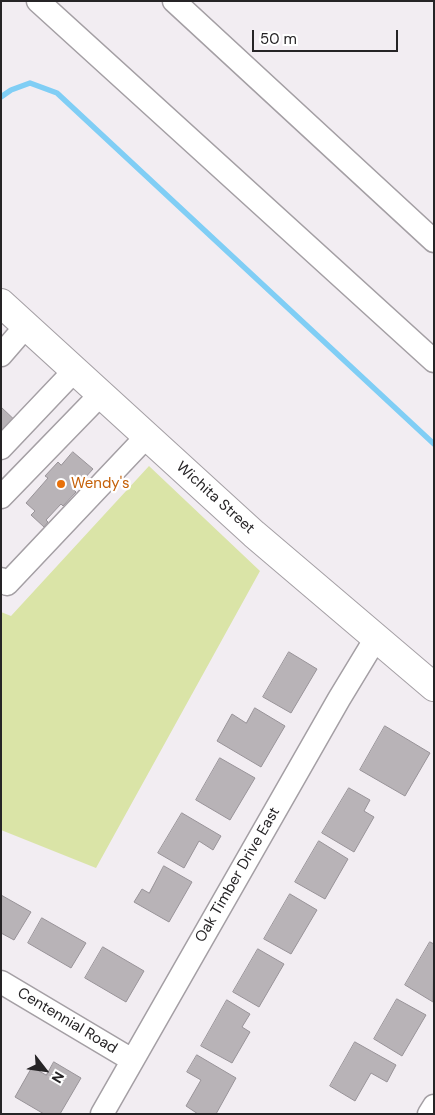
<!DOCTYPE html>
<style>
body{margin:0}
#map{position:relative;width:435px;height:1115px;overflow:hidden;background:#f2edf2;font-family:"DM Sans",sans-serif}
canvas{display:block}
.frame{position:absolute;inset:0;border:2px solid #262426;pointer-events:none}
.north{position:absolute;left:20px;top:1045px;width:50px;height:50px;-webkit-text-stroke:4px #fff;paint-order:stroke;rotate:120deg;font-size:14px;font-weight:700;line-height:20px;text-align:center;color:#262426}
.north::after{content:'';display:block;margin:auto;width:18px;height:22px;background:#262426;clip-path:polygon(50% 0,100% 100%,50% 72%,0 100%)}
.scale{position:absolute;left:252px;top:30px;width:146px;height:22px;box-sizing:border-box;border:2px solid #262426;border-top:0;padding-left:6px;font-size:15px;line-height:18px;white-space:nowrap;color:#262426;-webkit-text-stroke:4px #fff;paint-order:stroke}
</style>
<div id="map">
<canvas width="435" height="1115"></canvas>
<div class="frame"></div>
<div class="north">N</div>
<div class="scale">50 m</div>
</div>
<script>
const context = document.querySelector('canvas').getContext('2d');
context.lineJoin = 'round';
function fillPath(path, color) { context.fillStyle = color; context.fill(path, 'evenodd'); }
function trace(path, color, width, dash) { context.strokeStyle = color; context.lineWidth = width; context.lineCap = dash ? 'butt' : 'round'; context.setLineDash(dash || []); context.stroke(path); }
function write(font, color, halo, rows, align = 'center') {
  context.font = font + ' "DM Sans",sans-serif'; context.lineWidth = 4.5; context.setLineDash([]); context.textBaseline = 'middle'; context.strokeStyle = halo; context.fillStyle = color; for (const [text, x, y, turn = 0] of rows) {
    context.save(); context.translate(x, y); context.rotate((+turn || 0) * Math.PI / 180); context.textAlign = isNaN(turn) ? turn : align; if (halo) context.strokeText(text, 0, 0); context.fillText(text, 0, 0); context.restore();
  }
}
fillPath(new Path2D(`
 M149 466 260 571 96 868 1 830V612L11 616Z`), '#dae4a7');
trace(new Path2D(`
 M1 97 11 90 30 83 57 93 434 444`), '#80cef5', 5.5);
const building = new Path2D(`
 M1 407 21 426 1 447Z
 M73 452 93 469 74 490 76 492 63 506 61 504 46 520 48 522 44 527 31 515 35 511 26 503 48 478 45 476 58 462 61 465Z
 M289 652 317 669 291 713 263 697Z
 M255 708 285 726 261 767 217 741 232 714 246 723Z
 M385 726 430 753 405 796 360 770Z
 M220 758 255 778 230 820 196 800Z
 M349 788 370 800 364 811 374 817 354 852 322 833Z
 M182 813 221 836 213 850 199 841 184 868 158 853Z
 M319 841 348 859 325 899 295 882Z
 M164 866 192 882 169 922 134 902 142 889 149 893Z
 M290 894 317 910 291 954 264 939Z
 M1 895 31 912 14 940 1 933Z
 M42 918 86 943 71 968 28 943Z
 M430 942 434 944 433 1002 405 985Z
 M103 947 144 971 126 1002 85 978Z
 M258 949 284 964 259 1007 233 992Z
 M397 999 426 1015 402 1056 374 1039Z
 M227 1000 250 1014 242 1027 250 1032 232 1063 201 1046Z
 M355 1042 396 1065 387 1082 371 1073 355 1101 330 1086Z
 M197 1055 236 1078 216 1114H198L186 1106 201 1080 187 1072Z
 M54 1062 81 1078 60 1114H44L15 1097 32 1067 46 1075Z`);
fillPath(building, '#b8b3b7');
trace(building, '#989398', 1);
const minor = new Path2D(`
 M38 1 434 361
 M174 1 434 241
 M1 355 26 326
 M1 448 75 370
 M1 497 101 394
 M1 579 7 584 147 436
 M1 982 132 1060
 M102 1114 339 699 376 638
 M429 1114 434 1106`);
const major = new Path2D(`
 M1 303 254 534 434 687`);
trace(minor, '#a49fa4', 25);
trace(major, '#a49fa4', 30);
trace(minor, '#fff', 22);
trace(major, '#fff', 28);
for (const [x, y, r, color] of [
 [61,484,5,"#e8710a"]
]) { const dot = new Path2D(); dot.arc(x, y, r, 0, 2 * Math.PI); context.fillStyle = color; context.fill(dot); trace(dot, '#fff', 2); }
write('15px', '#c56008', '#fff', [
 ["Wendy's",71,484]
], 'left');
write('15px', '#262426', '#fff', [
 ["Wichita Street",215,498,42],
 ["Oak Timber Drive East",238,875,-60],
 ["Centennial Road",67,1021,31]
]);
</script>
